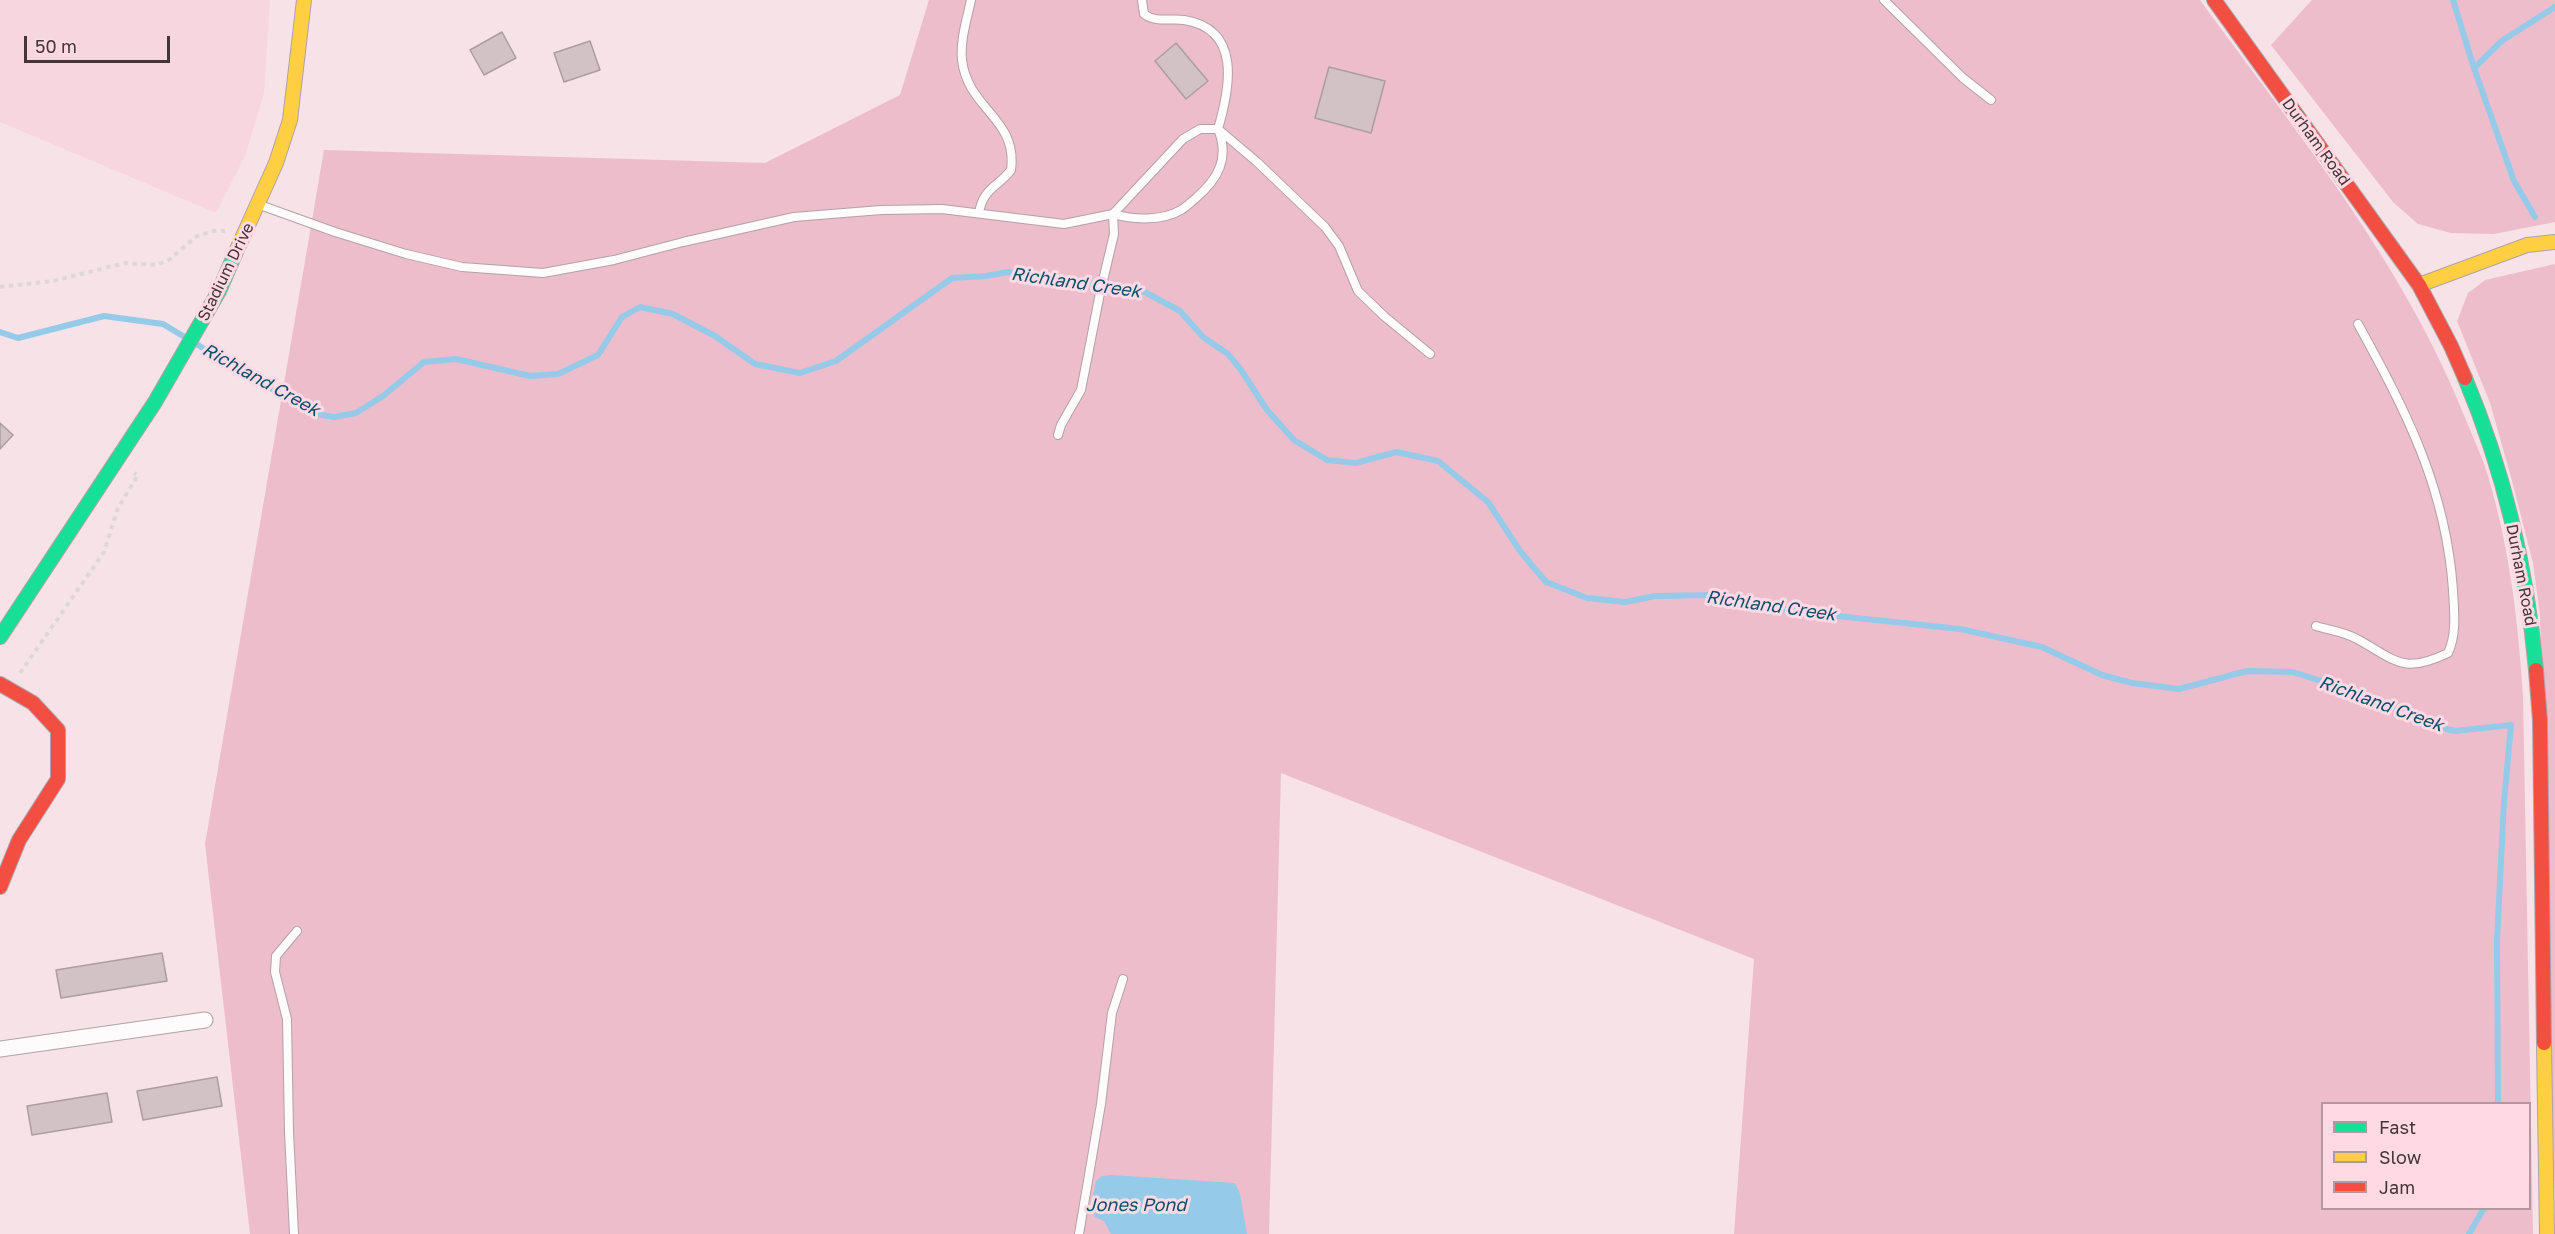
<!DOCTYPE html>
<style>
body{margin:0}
#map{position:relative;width:2555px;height:1234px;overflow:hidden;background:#f7e2e8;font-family:"Golos Text",sans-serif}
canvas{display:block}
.legend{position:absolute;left:2321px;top:1102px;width:210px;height:108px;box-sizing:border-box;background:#ffdae5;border:2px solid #b498a0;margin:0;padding:8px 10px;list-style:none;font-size:18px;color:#433539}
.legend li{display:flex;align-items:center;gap:12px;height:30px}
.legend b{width:30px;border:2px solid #b498a0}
.scale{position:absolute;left:24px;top:36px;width:146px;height:27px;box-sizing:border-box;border:3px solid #433539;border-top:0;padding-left:8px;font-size:18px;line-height:21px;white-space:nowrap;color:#433539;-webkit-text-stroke:4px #ffdae5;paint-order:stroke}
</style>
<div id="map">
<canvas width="2555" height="1234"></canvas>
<ul class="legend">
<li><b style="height:8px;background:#16e098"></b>Fast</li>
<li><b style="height:8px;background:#ffcf43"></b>Slow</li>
<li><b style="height:8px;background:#f24e42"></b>Jam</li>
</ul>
<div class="scale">50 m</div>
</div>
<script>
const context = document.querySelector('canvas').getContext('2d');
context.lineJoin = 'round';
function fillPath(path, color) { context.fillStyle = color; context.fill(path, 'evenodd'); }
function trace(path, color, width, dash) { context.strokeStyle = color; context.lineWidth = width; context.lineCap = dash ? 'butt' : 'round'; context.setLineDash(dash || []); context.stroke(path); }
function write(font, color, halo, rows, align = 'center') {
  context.font = font + ' "Golos Text",sans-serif'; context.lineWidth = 6; context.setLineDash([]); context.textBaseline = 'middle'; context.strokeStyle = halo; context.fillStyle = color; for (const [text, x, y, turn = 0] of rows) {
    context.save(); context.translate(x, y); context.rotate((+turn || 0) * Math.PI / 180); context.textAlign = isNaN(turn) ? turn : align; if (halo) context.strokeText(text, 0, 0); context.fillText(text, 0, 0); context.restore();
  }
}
fillPath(new Path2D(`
 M0 0H270L264 93 245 156 216 213 0 122Z`), '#f8d6e0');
fillPath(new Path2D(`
 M929 0H2200C2299 136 2407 267 2468 425 2475 442 2483 459 2488 476 2510 550 2518 620 2523 696L2533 1234H1734L1754 959 1281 773 1269 1234H250L205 844 324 150 765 163 900 95ZM2322 1104H2530V1208H2322Z
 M2312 0H2555V222L2494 234 2451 233 2418 224 2393 202 2271 45Z
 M2555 264V1213L2540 615 2533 563 2511 477 2490 403 2457 321 2468 293 2485 280Z`), '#edbdcc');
fillPath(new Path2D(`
 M1111 1175 1235 1183 1240 1194 1247 1234H1111L1104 1221 1095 1217 1092 1202 1096 1181 1102 1176Z`), '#95cae9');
trace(new Path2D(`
 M2453 0 2474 68 2514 181 2535 217
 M2474 68 2503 40 2555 7
 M0 332 18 338 104 316 163 324 261 383 317 414 334 417 356 413 383 396 424 362 456 359 530 376 558 374 598 355 622 317 640 307 673 314 715 336 755 364 800 373 836 361 952 278 986 276 1008 272 1056 277 1143 291 1180 311 1203 337 1228 354 1241 370 1267 410 1294 440 1327 460 1356 463 1396 452 1438 461 1488 502 1520 551 1546 582 1587 598 1625 602 1655 596 1712 595 1800 612 1960 629 2042 647 2102 675 2132 683 2179 689 2247 671 2293 672 2378 699 2416 721 2455 731 2511 725 2504 802 2497 940 2498 1104
 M2469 1234 2484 1208`), '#95cae9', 6);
const building = new Path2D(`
 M502 32 516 58 484 75 470 50Z
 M590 41 600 70 564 82 554 53Z
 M1176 43 1208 81 1186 99 1155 61Z
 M1329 67 1385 81 1371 133 1315 118Z
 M0 423 13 435 0 449Z
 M162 953 167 981 61 998 56 970Z
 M217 1077 222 1106 143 1120 137 1091Z
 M107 1093 112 1122 32 1135 27 1106Z`);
fillPath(building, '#d2c2c6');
trace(building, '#ac9da2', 1.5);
const lane = new Path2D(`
 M971 0C967 19 960 40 962 60 968 110 1018 118 1011 170 998 187 983 188 979 213
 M1142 0 1144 14C1155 23 1171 18 1184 20 1242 29 1230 88 1218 129L1257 162 1325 227 1339 246 1358 291 1384 316 1430 354
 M1884 0 1963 78 1991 100
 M260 205 335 232 406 254 462 267 543 273 614 260 683 242 794 217 881 210 942 209 1064 224 1113 214 1183 139 1200 129H1218C1230 158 1218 179 1196 198 1191 202 1186 207 1181 210 1162 221 1134 220 1113 214L1114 234 1100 293 1081 390 1061 425 1058 435
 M2316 626C2329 630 2345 632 2357 639 2396 660 2402 675 2448 653 2457 634 2454 611 2453 590 2446 488 2406 411 2358 324
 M294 1234 289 1132 287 1019 275 972 276 956 297 931
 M1079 1234 1101 1104 1112 1013 1123 979`);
const street = new Path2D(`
 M0 1049 205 1020`);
const fast = new Path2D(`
 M2465 378C2504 471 2527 570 2536 670
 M0 637 155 402 219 291 235 254`);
const slow = new Path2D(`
 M235 254 276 163 290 120 304 0
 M2419 285 2527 245 2555 242
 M2544 1043 2547 1234`);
const jam = new Path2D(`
 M2214 0 2419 285 2451 346 2465 378
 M2536 670 2540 720 2544 1043
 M0 684 33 703 58 730V779L19 840 0 887`);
trace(lane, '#b1a2a7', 10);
trace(street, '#b1a2a7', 17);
trace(fast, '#b1a2a7', 16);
trace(slow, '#b1a2a7', 16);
trace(jam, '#b1a2a7', 16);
trace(new Path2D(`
 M0 287 53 281 125 263 157 265 170 259 197 236 214 231H225
 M20 673 104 552 118 508 138 475 134 473`), '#ddd7d9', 4, [4.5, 4.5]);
trace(lane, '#fefbfc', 8);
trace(street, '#fefbfc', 15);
trace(fast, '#16e098', 14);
trace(slow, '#ffcf43', 14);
trace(jam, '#f24e42', 14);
write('16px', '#433539', '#ffdae5', [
 ["Durham Road",2316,142,54],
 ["Stadium Drive",226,272,-64],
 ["Durham Road",2521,575,79]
]);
write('italic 18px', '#074f6c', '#ffdae5', [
 ["Richland Creek",1076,283,8],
 ["Richland Creek",261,380,29],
 ["Richland Creek",1771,606,8],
 ["Richland Creek",2381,704,20],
 ["Jones Pond",1136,1205]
]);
</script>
